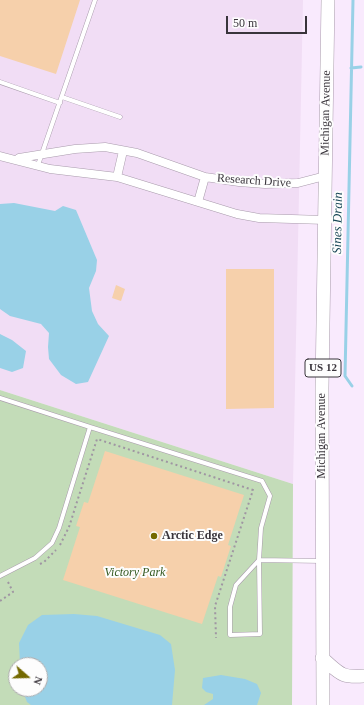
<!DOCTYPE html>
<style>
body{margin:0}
#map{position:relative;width:364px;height:705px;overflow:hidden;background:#f9eafd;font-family:"Times New Roman",serif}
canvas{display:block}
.north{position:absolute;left:8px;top:657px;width:40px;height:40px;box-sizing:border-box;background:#fdfdfd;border:1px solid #afadaf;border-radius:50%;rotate:110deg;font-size:11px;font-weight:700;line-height:16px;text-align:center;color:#39343b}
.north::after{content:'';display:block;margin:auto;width:14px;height:18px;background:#746900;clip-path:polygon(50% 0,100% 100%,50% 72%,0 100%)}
.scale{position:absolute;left:226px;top:16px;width:81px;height:18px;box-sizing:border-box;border:2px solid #39343b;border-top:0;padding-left:5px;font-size:12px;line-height:14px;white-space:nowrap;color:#39343b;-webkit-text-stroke:3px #fdfdfd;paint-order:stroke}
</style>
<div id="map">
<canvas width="364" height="705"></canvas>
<div class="north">N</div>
<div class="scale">50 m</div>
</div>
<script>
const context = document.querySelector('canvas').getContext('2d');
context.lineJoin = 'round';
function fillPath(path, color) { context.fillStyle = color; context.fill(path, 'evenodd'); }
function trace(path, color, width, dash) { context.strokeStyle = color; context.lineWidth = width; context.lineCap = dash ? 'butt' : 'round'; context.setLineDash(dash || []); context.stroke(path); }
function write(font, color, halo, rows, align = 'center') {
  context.font = font + ' "Times New Roman",serif'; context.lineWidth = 4; context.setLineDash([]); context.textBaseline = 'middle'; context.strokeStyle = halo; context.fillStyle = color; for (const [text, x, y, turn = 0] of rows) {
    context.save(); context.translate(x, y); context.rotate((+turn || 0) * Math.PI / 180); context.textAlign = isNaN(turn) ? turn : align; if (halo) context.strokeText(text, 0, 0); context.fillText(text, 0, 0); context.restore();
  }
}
fillPath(new Path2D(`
 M0 0H303L293 484 0 390Z`), '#f1ddf5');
fillPath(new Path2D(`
 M0 390 293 484 292 705H0ZM16 665H40V689H16Z`), '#c3dcb8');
fillPath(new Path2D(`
 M14 203 55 211 63 206 76 210 97 260 96 271 89 288 92 311 98 324 109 336 88 382 76 384 61 375 49 359 48 347 49 333 41 324 10 316 0 309V204Z
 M0 334 12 340 26 351 23 368 12 372 0 368Z
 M74 614 97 616 160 635 171 644 175 670 172 705H31L27 702 22 689H40V665H20L19 643 28 625 42 615Z
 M221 675 245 679 257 684 261 693 257 705H204L213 699V694L206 692 202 688 203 678Z`), '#99d1e7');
trace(new Path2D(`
 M351 68 361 67
 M352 386 345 376 353 0`), '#99d1e7', 3);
fillPath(new Path2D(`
 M0 0H80L56 74 0 56Z
 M226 269H274V408L226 409Z
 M116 285 125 289 121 301 112 298Z
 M105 451 244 495 228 545 231 546 221 577 218 576 202 624 63 580 80 527 76 526 84 502 88 503Z`), '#f6d0ab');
const service = new Path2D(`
 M0 82 60 103
 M62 97 120 117
 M38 165 95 0
 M0 398 90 427 59 528 52 543 35 558 0 576
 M90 427 262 481 270 496 261 528 259 560 322 561
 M259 560 260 634 230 635V607L236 585Z`);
const minor = new Path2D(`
 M0 156 50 169 117 177 237 214 259 218 325 220
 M19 158 75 149 105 147 137 153 205 177 239 182 265 184 298 183 325 176
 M117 177 123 151
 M198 202 205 177`);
const primary = new Path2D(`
 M322 658C340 673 340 678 364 676
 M323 705 322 388 328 0`);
trace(service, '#a99bac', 5);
trace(minor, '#a99bac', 9);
trace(primary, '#a99bac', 14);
trace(new Path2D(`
 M60 545 69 527 97 439 253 490 215 606 216 638
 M40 564 44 562 56 550
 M0 601 13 592 7 580`), '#9f95a2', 2, [2, 3]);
trace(service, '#fff', 4);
trace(minor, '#fff', 8);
trace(primary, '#fff', 13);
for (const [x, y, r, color] of [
 [154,536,4,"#746900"]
]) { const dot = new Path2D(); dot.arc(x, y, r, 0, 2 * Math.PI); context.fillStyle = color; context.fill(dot); trace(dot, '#fdfdfd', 1.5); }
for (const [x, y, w] of [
 [323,368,36]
]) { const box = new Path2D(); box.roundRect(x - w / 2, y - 9, w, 18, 3); context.fillStyle = '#fdfdfd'; context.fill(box); trace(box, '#39343b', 1); }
write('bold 11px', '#39343b', null, [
 ["US 12",323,368]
]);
write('12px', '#39343b', '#fdfdfd', [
 ["Michigan Avenue",326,113,-89],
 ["Research Drive",254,181,4],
 ["Michigan Avenue",322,436,-90]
]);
write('bold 12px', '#39343b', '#fdfdfd', [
 ["Arctic Edge",162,536]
], 'left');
write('italic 12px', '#33581f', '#fdfdfd', [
 ["Victory Park",135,573]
]);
write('italic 13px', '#164555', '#fdfdfd', [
 ["Sines Drain",338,223,-89]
]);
</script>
